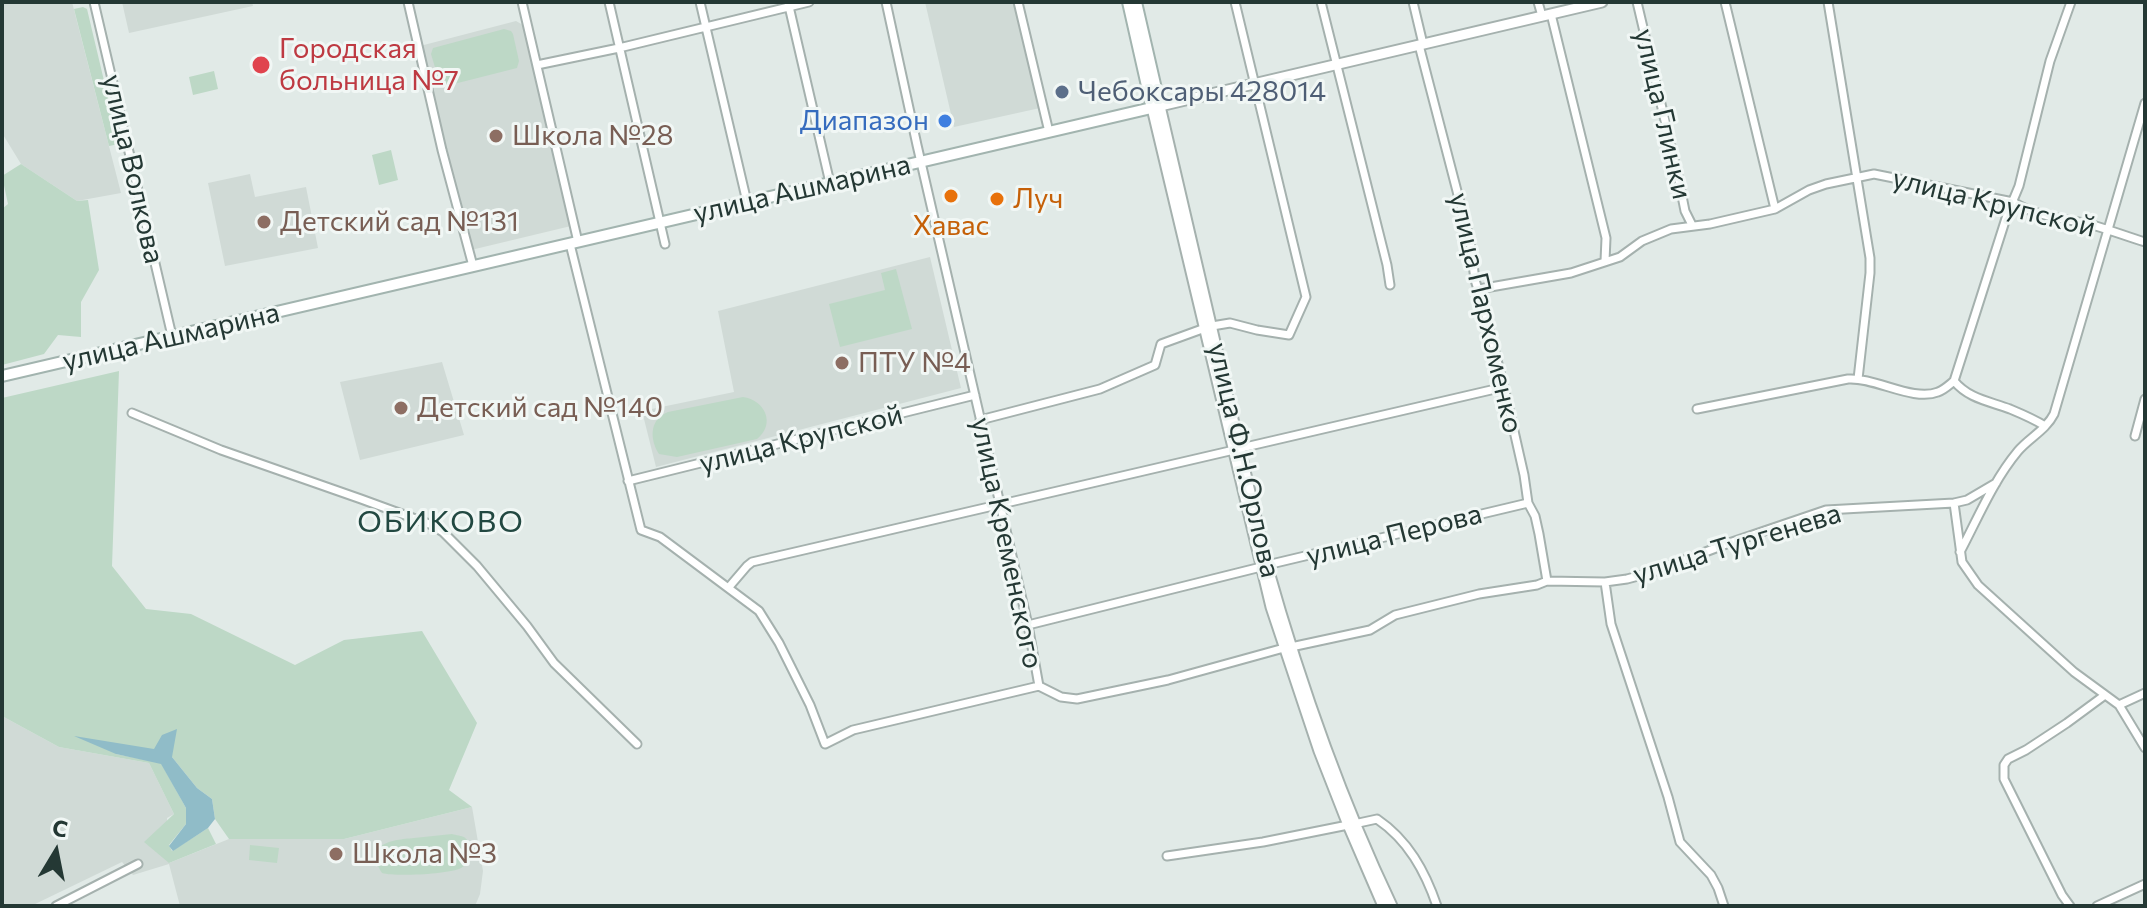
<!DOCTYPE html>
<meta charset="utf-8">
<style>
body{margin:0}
#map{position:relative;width:2147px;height:908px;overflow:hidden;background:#e1eae7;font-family:Commissioner,sans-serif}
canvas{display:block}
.frame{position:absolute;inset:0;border:4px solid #243834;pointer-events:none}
.north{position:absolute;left:16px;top:812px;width:80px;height:80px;-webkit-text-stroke:6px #f1f7f5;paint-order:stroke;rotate:10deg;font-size:22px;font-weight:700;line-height:32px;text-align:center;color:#243834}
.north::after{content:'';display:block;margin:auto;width:28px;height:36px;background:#243834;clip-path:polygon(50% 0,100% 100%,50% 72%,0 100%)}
</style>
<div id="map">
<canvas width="2147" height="908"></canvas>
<div class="frame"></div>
<div class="north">С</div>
</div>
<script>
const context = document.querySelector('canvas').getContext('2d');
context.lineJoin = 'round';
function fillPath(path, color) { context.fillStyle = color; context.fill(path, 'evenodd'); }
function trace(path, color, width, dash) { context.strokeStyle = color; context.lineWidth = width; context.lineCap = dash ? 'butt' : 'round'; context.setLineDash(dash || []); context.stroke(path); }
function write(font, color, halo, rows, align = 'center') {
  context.font = font + ' Commissioner,sans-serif'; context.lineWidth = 6; context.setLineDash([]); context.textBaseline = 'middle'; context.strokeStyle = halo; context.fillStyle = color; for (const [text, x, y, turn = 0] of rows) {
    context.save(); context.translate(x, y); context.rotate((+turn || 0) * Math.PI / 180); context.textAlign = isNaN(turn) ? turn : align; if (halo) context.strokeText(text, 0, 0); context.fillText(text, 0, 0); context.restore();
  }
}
fillPath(new Path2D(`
 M2 2H72L121 193 77 201 21 164 2 133Z
 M122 2H252L253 6 129 33Z
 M925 2H1013L1040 108 954 127Z
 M516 21 523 25 571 226 471 250 420 46Z
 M250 174 255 197 306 187 318 248 225 266 208 183Z
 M930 257 961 388 656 467 642 411 734 392 718 311Z
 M442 362 464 435 360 460 340 382Z
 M2 716 59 747 149 763 174 814 167 818 169 863 229 839H344L472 807 483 871 480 894 475 906H180L169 864 133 875 122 862 31 906H2Z`), '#d0dad6');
fillPath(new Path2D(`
 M83 7 87 9 119 144 109 146 74 9Z
 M504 29 511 31 513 34 519 61 517 68 446 86 440 84 431 54 433 48Z
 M214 71 218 89 193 95 189 77Z
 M391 150 398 180 379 185 372 155Z
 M21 164 77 201 88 200 99 270 81 302V337L58 335 44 354 2 365V209L8 204 2 176Z
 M896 269 912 329 840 347 829 304 885 290 881 273Z
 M119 371 112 566 146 609 191 614 295 665 344 640 422 631 477 723 449 790 472 807 344 839H229L215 819 212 799 197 788 172 757 155 749 116 754 161 763 186 808V824L169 845 172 851 208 828 216 844 169 863 144 842 174 814 149 763 59 747 2 716V398Z
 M743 397C765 400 776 424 757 439L677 457 659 454C649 438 650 419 668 412Z
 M452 834C456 835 462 836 464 837 476 846 472 864 459 869 446 874 395 877 382 873 364 843 391 840 414 838 427 837 439 835 452 834Z
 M250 845 279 848 277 863 249 860Z`), '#bdd8c6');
fillPath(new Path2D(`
 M177 729 172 757 197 788 212 799 215 819 208 828 173 851 169 846 186 824V808L161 764 116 754 74 736 154 749 162 735Z`), '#90bcc8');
const minor = new Path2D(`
 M94 2 172 336
 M408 2 442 150 473 266
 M522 2 578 242
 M609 2 665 244
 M700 2 747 202
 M788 2 830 183
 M886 2 917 145 1028 625 1039 686
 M1018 2 1049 132
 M1321 2 1387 265 1390 285
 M1413 2 1423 44
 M1538 2 1542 16
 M1637 2 1678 176 1685 211 1692 225
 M1725 2 1775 209
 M1828 2 1870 258V273L1858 379
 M1551 14 1606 238 1605 261
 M1419 45 1470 241 1475 280 1483 305 1504 387 1524 475 1528 503 1535 516 1539 534 1547 581
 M537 65 619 48 809 2
 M570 244 641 530 660 537 759 611 779 643 810 705 825 744 853 730 1039 686
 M1479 289 1571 273 1620 257 1642 241 1671 229 1710 224 1775 209 1809 190 1826 184 1874 174 2013 202C2035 216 2059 218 2085 223 2105 228 2125 236 2145 242
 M1212 326 1230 323 1257 330 1289 335 1306 297 1235 2
 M1954 381C1969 399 1989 401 2010 409 2022 414 2034 419 2045 426
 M1697 409 1848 379C1875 377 1913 402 1938 392 1944 390 1949 385 1954 381L2007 215 2019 186 2050 61 2071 2
 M132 413 221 450 361 499 432 525 443 532 477 566 527 626 554 663 637 744
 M980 420 1100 389 1155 365 1161 344 1205 328
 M2135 436 2145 399
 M1241 448 1504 387
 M628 481 975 395
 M1954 503 1962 562 1978 585 2074 672 2119 705 2145 748
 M1960 552C1978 518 1993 481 2018 451 2029 438 2046 430 2054 414L2145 103
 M1267 565 1528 503
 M1605 582 1611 624 1668 797 1680 842 1711 875 1718 888 1724 906
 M729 587 747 566 752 562 1234 450
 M1028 625 1261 567
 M1291 647 1370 630 1395 615 1479 594 1537 585 1547 581 1605 582 1627 579 1653 572 1729 543 1826 510 1954 503 1967 500 1996 483
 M1039 686 1061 697 1077 699 1168 680 1284 648
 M2119 705 2145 693
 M1354 824 1377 819C1408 840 1425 871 1437 906
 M1167 856 1263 842 1348 825
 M56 906 138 864
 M2070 906 2062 895 2004 779V765L2008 759 2026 750 2067 723 2105 695
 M2097 906 2145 884`);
const tertiary = new Path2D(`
 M1152 108 1271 607 1319 751 1348 825 1383 906
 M1392 906C1340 797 1300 682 1267 565L1160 106 1602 2`);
const secondary = new Path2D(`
 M1128 2 1152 108
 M2 376 1160 106 1136 2`);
trace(minor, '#a5b1ae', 11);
trace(tertiary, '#a5b1ae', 13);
trace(secondary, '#a2b4af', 14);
trace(minor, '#fff', 7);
trace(tertiary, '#fff', 9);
trace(secondary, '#fff', 10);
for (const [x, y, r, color] of [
 [261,65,10,"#e0444e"],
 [1062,92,8,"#5c6f8a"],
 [945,121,8,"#3f7fe0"],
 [496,136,8,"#8d6e63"],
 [951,196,8,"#e8710a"],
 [997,199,8,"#e8710a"],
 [264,222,8,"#8d6e63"],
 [842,363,8,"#8d6e63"],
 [401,408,8,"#8d6e63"],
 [336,854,8,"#8d6e63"]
]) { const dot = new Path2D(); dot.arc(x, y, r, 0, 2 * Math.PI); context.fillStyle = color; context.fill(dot); trace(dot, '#f1f7f5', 3); }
write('28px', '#be3a42', '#f1f7f5', [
 ["Городская",279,49],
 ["больница №7",279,81]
], 'left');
write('28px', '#4e5e75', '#f1f7f5', [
 ["Чебоксары 428014",1078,92]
], 'left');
write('28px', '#243834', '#f1f7f5', [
 ["улица Глинки",1663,114,77],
 ["улица Волкова",133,169,77],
 ["улица Ашмарина",802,189,-13],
 ["улица Крупской",1994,203,14],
 ["улица Пархоменко",1486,313,77],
 ["улица Ашмарина",171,337,-13],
 ["улица Крупской",801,439,-14],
 ["улица Ф.Н.Орлова",1244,460,77],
 ["улица Перова",1394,535,-14],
 ["улица Кременского",1007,543,78],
 ["улица Тургенева",1737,544,-17]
]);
write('28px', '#366cbe', '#f1f7f5', [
 ["Диапазон",929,121]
], 'right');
write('28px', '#785e54', '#f1f7f5', [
 ["Школа №28",512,136],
 ["Детский сад №131",280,222],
 ["ПТУ №4",858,363],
 ["Детский сад №140",417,408],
 ["Школа №3",352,854]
], 'left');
write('28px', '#c56008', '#f1f7f5', [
 ["Луч",1013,199],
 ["Хавас",951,226,"center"]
], 'left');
context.letterSpacing = '2px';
write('30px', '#224841', '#f1f7f5', [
 ["ОБИКОВО",441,522]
]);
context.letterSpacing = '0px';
</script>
